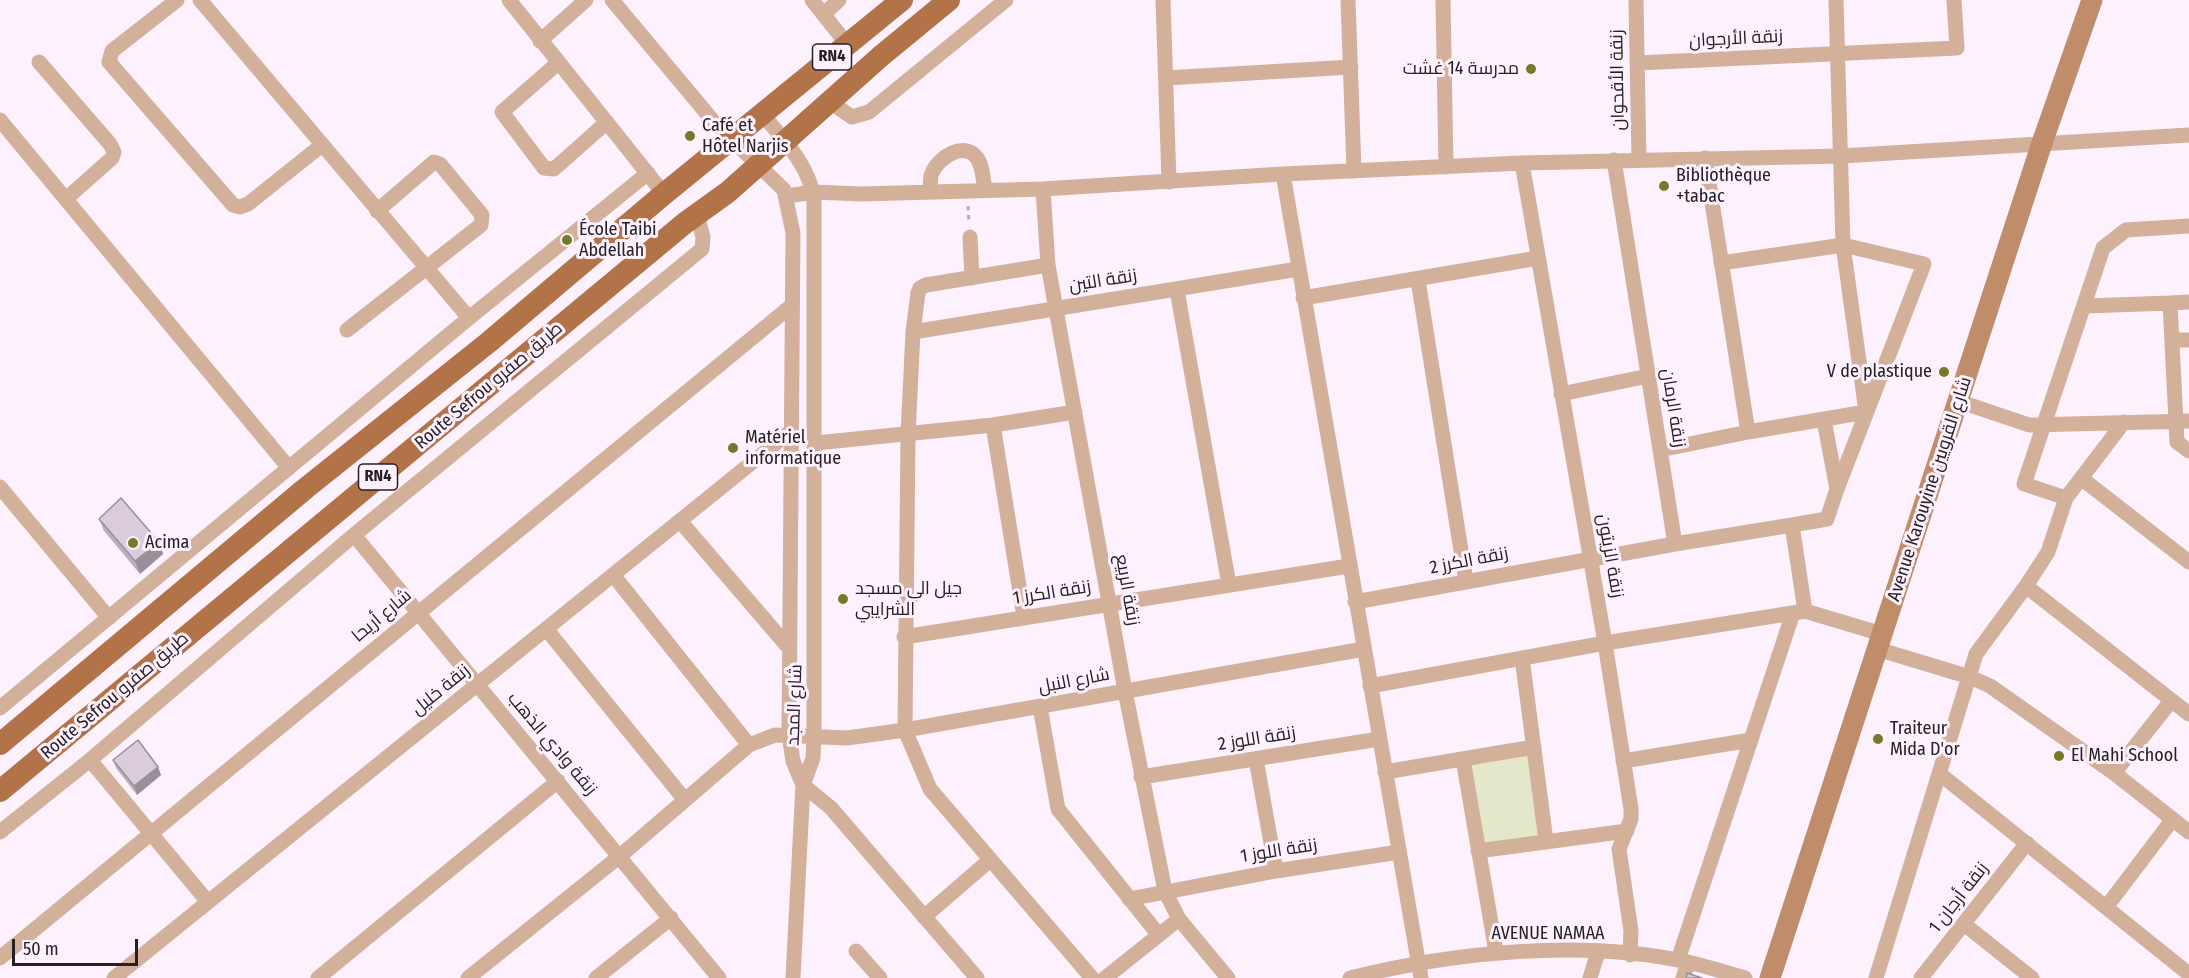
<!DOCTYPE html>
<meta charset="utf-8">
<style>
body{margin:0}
#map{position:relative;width:2189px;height:978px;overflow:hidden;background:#fdf1fd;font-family:"Fira Sans Condensed",sans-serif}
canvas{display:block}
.scale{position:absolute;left:12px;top:939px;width:126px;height:27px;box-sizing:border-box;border:3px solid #252025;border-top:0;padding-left:8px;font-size:18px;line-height:21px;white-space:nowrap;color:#252025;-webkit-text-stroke:4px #fdf1fd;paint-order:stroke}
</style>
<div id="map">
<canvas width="2189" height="978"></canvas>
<div class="scale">50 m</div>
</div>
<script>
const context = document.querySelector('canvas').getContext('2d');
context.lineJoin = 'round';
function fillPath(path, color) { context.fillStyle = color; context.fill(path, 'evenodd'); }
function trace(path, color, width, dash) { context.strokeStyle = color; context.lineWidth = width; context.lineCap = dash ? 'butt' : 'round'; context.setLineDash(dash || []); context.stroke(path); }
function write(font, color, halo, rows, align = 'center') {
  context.font = font + ' "Fira Sans Condensed",Cairo,sans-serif'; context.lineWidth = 6; context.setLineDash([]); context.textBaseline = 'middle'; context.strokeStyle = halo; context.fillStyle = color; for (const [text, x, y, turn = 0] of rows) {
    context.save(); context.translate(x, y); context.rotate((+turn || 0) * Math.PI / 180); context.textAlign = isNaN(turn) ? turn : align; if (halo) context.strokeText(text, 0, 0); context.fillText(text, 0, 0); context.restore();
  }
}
fillPath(new Path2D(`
 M1533 752 1545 840 1479 849 1465 763Z`), '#e3e8cb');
trace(new Path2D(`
 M968 206 969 223`), '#b5acb5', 3, [4.5, 4.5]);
trace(new Path2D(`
 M177 0 112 51 109 62 233 205 240 207 248 204 322 145
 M200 0 469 318
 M509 0 664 194
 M612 0 714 122 784 190 793 233 789 735 793 761 803 785 831 808 977 978
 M812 0 847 44
 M1163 0 1169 182
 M1348 0 1354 171
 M1443 0 1446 167
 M1636 0 1639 160
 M824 14 839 0
 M540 41 586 0
 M39 62 110 144 114 152 112 158 66 199
 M558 63 502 112 544 168 554 169 607 122
 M1637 63 1957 48 1954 0
 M1166 78 1351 67
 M830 102 852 117 869 112 1006 0
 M762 114C783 139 811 167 814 201V736L813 758 803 785 793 978
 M0 120 289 468
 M1705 158 1748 432
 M1614 160 1675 544 1792 525
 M1522 163 1605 643 1631 809V819L1619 849 1631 931 1630 955
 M1283 174 1421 978
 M1043 189 1048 265 1125 691 1165 891 1179 919 1228 978
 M931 192C931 186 929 179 932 173 938 158 964 140 977 158 983 166 983 180 985 190
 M787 196 814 192 861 194 1043 189 1283 174 1522 163 1841 156 2189 135
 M970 237 972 278
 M1721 263 1843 245 1924 264 1837 489
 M1048 265 926 285 920 288 918 293 913 332 908 435 905 730 930 789 1092 978
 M1418 280 1466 582
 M1177 290 1229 585
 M1303 298 1538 258
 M2170 303 2189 302
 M2085 306 2170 303 2177 442 2189 451
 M347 330 481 225 482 215 440 164 434 162 377 211
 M913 332 1298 269
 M2173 340H2189
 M1561 394 1648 376
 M1958 401 2029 425 2189 421
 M2124 422 2066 498 2024 484 2103 248 2126 230 2189 226
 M993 425 1024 617
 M816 443 993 425 1075 412
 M1660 450 1748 432 1866 412 1843 245 1836 0
 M2081 478 2189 562
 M0 487 109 618
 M2066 498 2048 552 2026 586 2189 714
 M680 521 789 648
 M354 535 719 978
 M614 576 749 745
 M1355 602 1675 544
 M1805 611 1792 525 1827 519 1837 489 1824 420
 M547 630 685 800
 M904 637 1349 566
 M1877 649 1970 677 1990 686 2114 773 2189 832
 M1522 658 1546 841
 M1370 686 1605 643 1805 611 1882 634
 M1040 707 1058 809 1158 934
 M0 708 469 318 648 173
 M1256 759 1276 871
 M1463 759 1496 952
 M90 760 208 902
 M1623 761 1751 740
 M1385 772 1534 747
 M2114 773 2171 701
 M1940 774 2189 974
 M1141 777 1379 739
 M0 832 90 760 354 535 702 249 703 237 697 215
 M1478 851 1627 831
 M1129 899 1276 871 1399 852
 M2107 906 2173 819
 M924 917 990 860
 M1964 924 2032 978
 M856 951 880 978
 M0 958 791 306
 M1678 960 1793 613
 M114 978 791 431
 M318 978 558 781
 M468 978 620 856 749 745 775 735 847 738 905 730 1364 649
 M596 978 671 918
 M1105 978 1179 919
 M1350 978C1453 952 1583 939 1687 962 1707 966 1726 973 1745 978
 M1590 978 1598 952
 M1683 978 1688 962
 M1876 978 1976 654 2026 586
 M1921 978 2027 843`), '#d3b099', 15);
trace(new Path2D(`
 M1770 978 2042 143 2092 0`), '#c08d6b', 21);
trace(new Path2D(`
 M0 744 306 488 489 342 664 194 902 0
 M0 791 685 223 728 192 881 56 949 0`), '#b27348', 22);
fillPath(new Path2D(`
 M99 519 159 542 163 554 140 574 104 531Z
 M113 760 158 767 161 775 137 795 116 768Z`), '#bcafbc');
fillPath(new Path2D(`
 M159 542 163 554 140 574 135 561Z
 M158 767 161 775 137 795 134 786Z`), '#998f99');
const building = new Path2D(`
 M121 498 159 542 135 561 99 519Z
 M138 740 158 767 134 786 113 760Z
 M1687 973 1702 978H1686Z`);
fillPath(building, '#dbccdb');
trace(building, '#998f99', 1.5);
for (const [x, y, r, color] of [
 [1531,69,6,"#707c29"],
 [690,136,6,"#707c29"],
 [1664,186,6,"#707c29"],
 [567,240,6,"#707c29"],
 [1944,372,6,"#707c29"],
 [733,448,6,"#707c29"],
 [133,543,6,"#707c29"],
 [843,599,6,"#707c29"],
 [1878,739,6,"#707c29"],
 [2059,756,6,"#707c29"]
]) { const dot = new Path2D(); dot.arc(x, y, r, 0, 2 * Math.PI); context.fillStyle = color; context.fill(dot); trace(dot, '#fdf1fd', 2); }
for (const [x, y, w] of [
 [832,57,39],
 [378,477,39]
]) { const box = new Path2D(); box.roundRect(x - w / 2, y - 13, w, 26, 4.5); context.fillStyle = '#fdf1fd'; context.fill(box); trace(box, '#252025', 1.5); }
write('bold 16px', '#252025', null, [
 ["RN4",832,57],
 ["RN4",378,477]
]);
write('18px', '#252025', '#fdf1fd', [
 ["زنقة الأرجوان",1736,39,-3],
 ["زنقة الأقحوان",1618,80,-91],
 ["زنقة التين",1103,281,-9],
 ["Route Sefrou طريق صفرو",489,386,-40],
 ["زنقة الرمان",1673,408,81],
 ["Avenue Karouyine شارع القرويين",1930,489,-72],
 ["زنقة الزيتون",1610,556,80],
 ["زنقة الكرز 2",1469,561,-11],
 ["زنقة الربيع",1127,590,80],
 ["زنقة الكرز 1",1052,593,-9],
 ["شارع أريحا",382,616,-40],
 ["شارع النبل",1074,681,-11],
 ["زنقة خليل",441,690,-39],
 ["Route Sefrou طريق صفرو",115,696,-40],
 ["شارع المجد",795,705,-88],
 ["زنقة اللوز 2",1257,739,-9],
 ["زنقة وادي الذهب",552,744,50],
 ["زنقة اللوز 1",1279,851,-9],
 ["زنقة أرجان 1",1959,898,-52],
 ["AVENUE NAMAA",1548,934]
]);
write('18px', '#252025', '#fdf1fd', [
 ["مدرسة 14 غشت",1519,69,"right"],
 ["Café et",702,126],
 ["Hôtel Narjis",702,147],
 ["Bibliothèque",1676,176],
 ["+tabac",1676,197],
 ["École Taibi",579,230],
 ["Abdellah",579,251],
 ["V de plastique",1932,372,"right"],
 ["Matériel",745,438],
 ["informatique",745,459],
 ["Acima",145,543],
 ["جيل الي مسجد",855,589],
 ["الشرايبي",855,610],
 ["Traiteur",1890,729],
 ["Mida D'or",1890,750],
 ["El Mahi School",2071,756]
], 'left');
</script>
